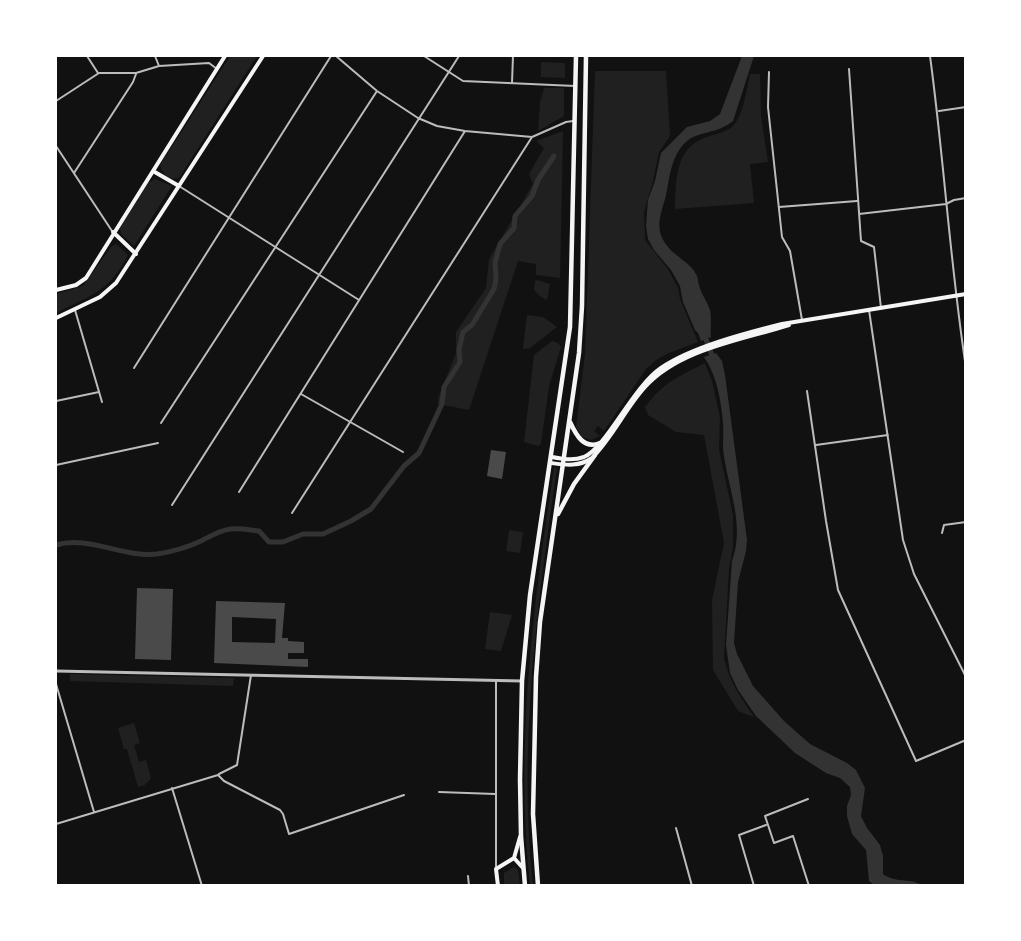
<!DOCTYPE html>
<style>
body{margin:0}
#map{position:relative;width:1021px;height:941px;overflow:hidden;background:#111;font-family:Barlow,sans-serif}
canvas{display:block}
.frame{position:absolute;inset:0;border:57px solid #fff;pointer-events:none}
</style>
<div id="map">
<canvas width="1021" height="941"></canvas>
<div class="frame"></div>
</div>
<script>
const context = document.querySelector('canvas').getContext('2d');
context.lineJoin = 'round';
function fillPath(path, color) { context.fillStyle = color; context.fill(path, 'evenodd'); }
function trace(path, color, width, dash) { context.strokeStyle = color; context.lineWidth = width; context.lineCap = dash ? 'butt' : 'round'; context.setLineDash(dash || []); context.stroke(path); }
fillPath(new Path2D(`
 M230 56H257L179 178C170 181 162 174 160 165Z
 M541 62 565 63V78L541 77Z
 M595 71H666L670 136 659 152 653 181 644 212 645 240 668 269 678 288 680 299 698 342 669 353 656 360 646 369 604 431 598 426 594 431 600 436 591 440 582 437 576 427 585 354Z
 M750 74H760L761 116 768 162 750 164 754 203 675 209C676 184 674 151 702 139 710 135 725 133 732 127 743 117 747 88 750 74Z
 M544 88H564V116L538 131 540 102Z
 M563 131 560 278 536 275V264L518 261 469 410 438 404V398L456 353V332L486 288 489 259 533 184 529 174 544 148 536 141Z
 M155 179 172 186 134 246 121 234 120 227 148 183Z
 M116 244 128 255C110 291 90 296 56 313V294L83 286 111 247Z
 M537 280 550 284 547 300 541 297 534 290 535 281Z
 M527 315 543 317 557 327 530 348 523 349Z
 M552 341 558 343 561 347 549 386 541 444 538 446 524 442 534 355Z
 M705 363 712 381 720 417 719 450 733 515V547L729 569 724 658C729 681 741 698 754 717L738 711 713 670 712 600 724 543 704 435 676 432 648 415 645 407C664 382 678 377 705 363Z
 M554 468H557C537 606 518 746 533 885H530C515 745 533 606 554 468Z
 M509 530 523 532 520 553 506 551Z
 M490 612 512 615 501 651 485 649Z
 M70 674 234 678 233 686 70 681Z
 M134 723 140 743 134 745 139 762 146 760 151 778 145 785 138 787 127 749H124L118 728Z
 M514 867 518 870 520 885H504V873Z`), '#202020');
fillPath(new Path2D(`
 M742 56H754L733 121C717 134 699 131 687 141 671 155 670 176 666 195 662 212 654 226 665 243 673 256 691 262 697 276 698 279 698 282 699 285 701 294 707 301 710 310 712 319 710 328 711 337L701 341 698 333 695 330 683 302 680 286 671 270 654 250 648 239 646 226 648 200 655 181 661 153 687 127 710 121 720 114Z
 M716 353 722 361 725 375 747 540 746 551 738 582 734 643 737 654 753 686 784 721 810 744 847 763 856 770 865 788 861 816 867 828 880 845 883 856V874C897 884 908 877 922 885H874L869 881 866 850 852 834 847 816V806L851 795 850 787 840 778 826 773 795 753 756 716 738 690 730 673 726 645 732 561C745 526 729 491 724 456 722 445 724 434 723 423 721 400 717 376 704 357Z`), '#333');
trace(new Path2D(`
 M704 334 713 358
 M56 545C88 535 123 558 157 554 171 552 188 547 201 541 211 536 220 530 231 529 240 528 250 530 259 531L269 542H283L303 534H323L351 521 371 509 404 466 419 453 442 404 444 387 460 362 459 350 463 332 472 325 494 289 496 279 495 263 500 244 514 228 515 216 532 196 538 180 554 156`), '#333', 5);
fillPath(new Path2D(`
 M491 450 506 452 502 479 487 476Z
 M137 588 173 589 171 660 135 659Z
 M216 601 285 603 282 638H288V641L304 642V653H288V659H308V667L214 663ZM232 617 276 619 275 643 232 642Z`), '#4a4a4a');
trace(new Path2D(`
 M87 56 98 73
 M155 56 159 66
 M336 56 377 91 418 118 437 126 465 131 532 137 566 122 573 121
 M424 56 463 81 575 86
 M930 56C944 159 950 264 966 368
 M849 69 861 241 874 247 881 308
 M769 72 768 107 782 237 790 251 802 320
 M512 83 513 56
 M56 101 99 73H136L159 66 209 63 217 69
 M939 111 966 107
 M56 146 112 231
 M74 173 133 82 136 74
 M179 186 359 300
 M779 207 857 201
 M859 214 946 204 954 200 966 198
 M75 310 102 402
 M869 310 903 540 914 574 966 677
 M134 368 331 56
 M807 391 826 521 838 590 916 761 966 740
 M301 394 403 452
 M56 401 99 392
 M161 423 377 91
 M816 445 888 435
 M56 465 158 443
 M239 492 465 131
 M172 505 459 56
 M292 513 532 137
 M942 533 944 525 966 522
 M496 681V867
 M56 684 94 812
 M219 774 237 765 251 675
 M172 788 202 886
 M439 792 495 794
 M808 799 765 816 774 843 793 836 809 886
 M56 824 218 775 224 781 280 810 283 814 289 834 404 795
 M676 828 692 886
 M468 876 469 886
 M754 886 739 835 766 825`), '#bcbcbc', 2);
trace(new Path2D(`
 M56 671 522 681`), '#bcbcbc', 3);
trace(new Path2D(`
 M153 171 179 186
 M113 232 136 254
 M56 290 76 285 86 278 225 56
 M56 318 100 297 116 283 263 56
 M552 457C562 459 573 461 584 457 606 448 633 387 661 368 692 347 746 333 782 324L966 294
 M551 463C566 465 579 467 592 458 613 437 625 409 645 387 679 349 742 340 789 325
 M514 858 523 868
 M498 886 496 869 514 858 520 837`), '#f5f5f5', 4);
trace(new Path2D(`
 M570 422C576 435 584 450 600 443
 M558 514 574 484 595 455
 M525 886 521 836 520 779 522 681 530 595 570 327 576 56
 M538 886 533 814 536 677 540 622 579 353 582 306 586 56`), '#f5f5f5', 4.5);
</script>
